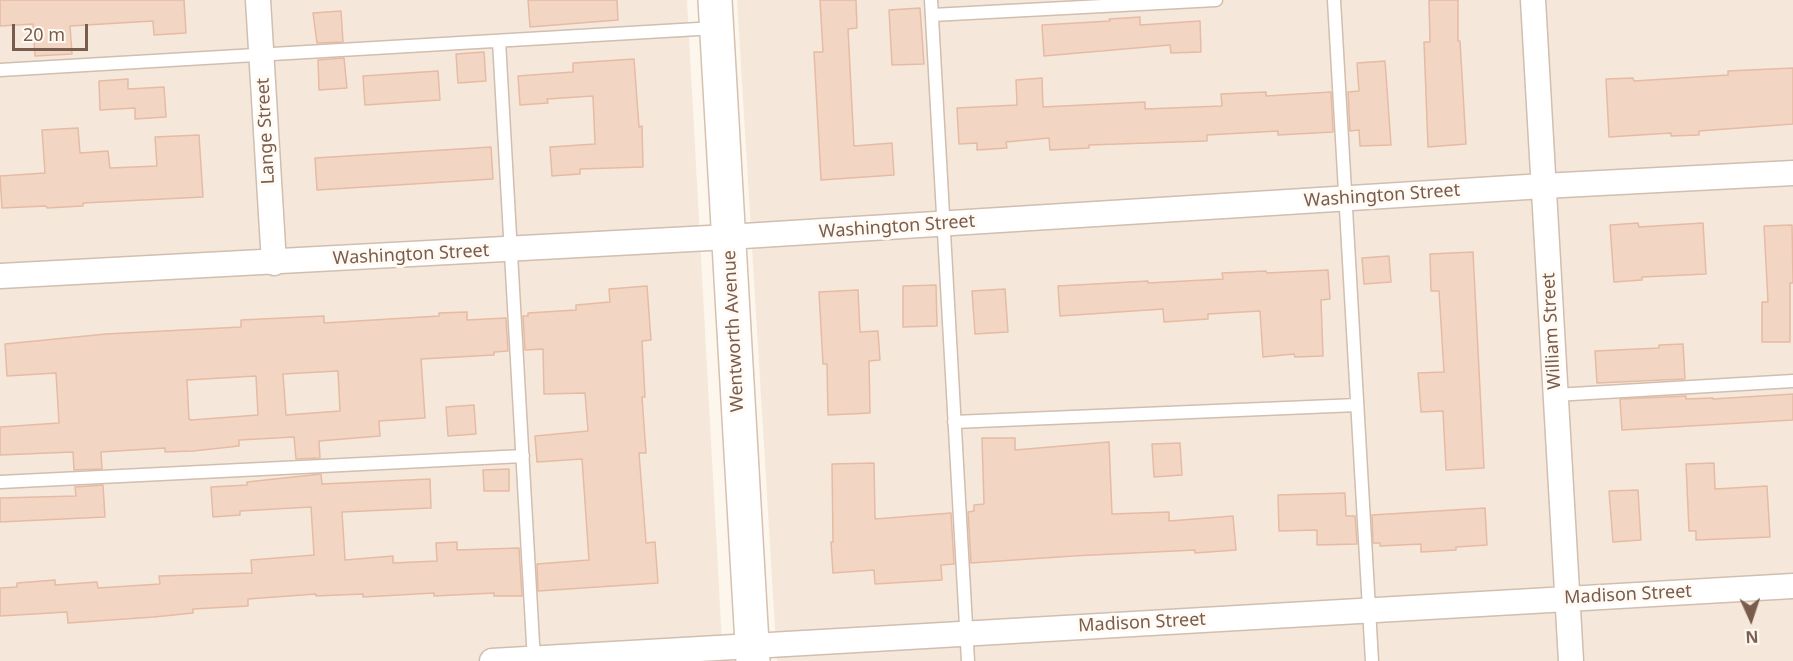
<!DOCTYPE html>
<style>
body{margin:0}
#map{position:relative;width:1793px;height:661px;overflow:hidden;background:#fdf6ec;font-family:"Noto Sans",sans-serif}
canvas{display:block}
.north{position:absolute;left:1721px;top:589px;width:60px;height:60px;-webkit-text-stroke:4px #fffaf3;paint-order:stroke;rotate:177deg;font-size:16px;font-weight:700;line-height:24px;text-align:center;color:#7a5c4d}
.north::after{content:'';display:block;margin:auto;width:21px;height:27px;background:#7a5c4d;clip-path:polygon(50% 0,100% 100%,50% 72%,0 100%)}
.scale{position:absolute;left:12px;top:24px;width:76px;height:27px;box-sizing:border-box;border:3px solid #7a5c4d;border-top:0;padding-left:8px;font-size:18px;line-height:21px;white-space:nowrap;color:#7a5c4d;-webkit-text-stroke:4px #fffaf3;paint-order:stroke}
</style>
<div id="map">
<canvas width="1793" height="661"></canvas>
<div class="north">N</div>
<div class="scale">20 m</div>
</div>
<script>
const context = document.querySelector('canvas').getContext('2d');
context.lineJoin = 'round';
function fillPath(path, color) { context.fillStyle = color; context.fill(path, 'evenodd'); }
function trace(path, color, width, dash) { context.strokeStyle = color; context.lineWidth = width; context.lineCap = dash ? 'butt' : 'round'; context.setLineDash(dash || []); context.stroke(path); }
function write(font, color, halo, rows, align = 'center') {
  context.font = font + ' "Noto Sans",sans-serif'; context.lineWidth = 6; context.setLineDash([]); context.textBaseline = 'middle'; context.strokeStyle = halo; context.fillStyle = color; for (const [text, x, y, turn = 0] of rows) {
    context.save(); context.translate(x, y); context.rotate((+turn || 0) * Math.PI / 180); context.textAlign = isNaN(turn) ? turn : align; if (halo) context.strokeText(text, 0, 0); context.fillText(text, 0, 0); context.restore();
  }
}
fillPath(new Path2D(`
 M0 0H687L723 661H0Z
 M737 0H1793V661H777Z`), '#f5e8da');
const building = new Path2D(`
 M0 0H184L186 33 154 35 153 21 70 26 72 54 35 56 33 24 0 26Z
 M528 0H617L618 20 530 27Z
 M820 0H856L857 28 848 29 854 146 892 143 894 175 821 180 814 52H823Z
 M1429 0H1458V41H1460L1466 144 1428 147 1424 42H1430Z
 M920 8 924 64 892 65 889 10Z
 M341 11 343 42 317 43 313 13Z
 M1140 17V25L1200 21 1201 52 1171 53 1170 45 1044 56 1042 25 1110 21 1109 19Z
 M484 52 486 81 458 83 456 54Z
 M344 58 347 88 319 90 318 60Z
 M634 59 639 127 642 126 643 167 580 169V174L552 176 550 147 595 144 593 96 547 99 548 103 520 105 518 76 573 72V63Z
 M1385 61 1391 145 1360 146 1359 130 1350 131 1348 92 1359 91 1357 63Z
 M1793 68V124L1699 131V135L1671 136V133L1609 137 1606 79 1633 78 1634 81 1728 75V71Z
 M438 71 440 100 365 105 363 76Z
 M1042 78 1043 107 1145 102V109L1222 106 1221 94 1266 92V96L1331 92 1333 132 1278 135V131L1207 135V141L1089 145V148L1050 150 1049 138 1006 142 1007 148 977 150V143L959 144 957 108 1017 105 1016 80Z
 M128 79V89L164 87 166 117 135 119V108L100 110 99 81Z
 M78 128 80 153 108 151 110 168 157 166 155 137 199 135 203 197 83 203V206L47 208 46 206 2 208 0 176 45 173 42 130Z
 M491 147 493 179 317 190 315 158Z
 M1638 223 1639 227 1703 223 1706 274 1642 277V280L1614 282 1610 225Z
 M1792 225 1793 283H1790V342H1762V302H1768L1764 226Z
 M1473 252 1484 468 1446 470 1443 411 1421 412 1418 373 1444 372 1439 291H1431L1430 254Z
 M1389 256 1391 282 1364 284 1362 258Z
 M1328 270 1330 299 1321 300 1323 356 1295 357 1294 354 1263 357 1260 311 1208 314V319L1164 322 1163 309 1060 316 1058 286 1148 281V283L1223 279 1222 273 1266 271 1267 273Z
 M936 285 937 326 903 327V286Z
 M647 286 651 340 642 341 645 397H642L646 453H639L646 543 655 542 658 583 538 591 537 564 589 560 582 459 537 462 535 436 588 431 585 393 544 394 543 349 525 350 523 316H528V313L576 310V305L610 302 609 289Z
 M1005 289 1008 332 975 334 972 291Z
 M858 290 860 332 878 331 880 360 869 361 870 413 828 415 827 364H823L819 292Z
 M467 312V320L506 318 508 351 494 352V355L421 359 425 418 379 421 380 436 319 441 320 458 296 459 294 437 239 440V446L193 451 165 452V448L101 452 102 469 74 470 73 452 0 455V427L59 423 56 373 7 376 5 344 106 334 241 327V320L324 316V323L439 316V313ZM338 371 340 411 286 415 283 374ZM256 376 258 415 191 420 189 419 187 380Z
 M1683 344 1685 379 1597 383 1595 351 1659 348V345Z
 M1793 394V420L1622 430 1620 399 1686 396V399L1713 398V399Z
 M474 405 476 434 448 436 446 407Z
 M982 438H1015V450L1109 442 1112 514 1169 512V521L1233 516 1236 550 1195 553V550L1073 556 971 563 968 512 974 511V505L984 504Z
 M1180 443 1182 475 1154 477 1152 444Z
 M874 463 875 519 951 513 954 564 941 565 942 580 875 584 874 570 833 573 831 542H833L832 464Z
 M1714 463 1715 489 1767 486 1770 537 1696 540V531H1689L1686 464Z
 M509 469V491H484L483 470Z
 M321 474 322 484 430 479 431 508 342 512 345 560 393 556V563L437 561 436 543 457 542V550L519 548 522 596H494V593L434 596V593L363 597V594L316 596V594L248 599V606L193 609V613L154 617 68 623 67 612 0 616V588L17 587V583L55 580V585L97 582 98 588 160 584 159 576 252 573 251 560 314 555 311 507 240 511V515L213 517 211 487 247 485V482Z
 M103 485 105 517 0 522V498L76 496 75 487Z
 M1638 490 1641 540 1613 542 1609 491Z
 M1345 493 1346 516H1355L1357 544 1317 545V530L1279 531 1278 495Z
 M1485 508 1487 545 1456 547V550L1421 552V544L1380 546V543H1373L1372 515Z`);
fillPath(building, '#f3d5c3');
trace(building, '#e6bba3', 1.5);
const lane = new Path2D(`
 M931 0 968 661
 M1334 0 1372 661
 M932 15 1216 0
 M499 41 534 661
 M0 70 715 28
 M1555 395 1793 381
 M954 422 1357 405
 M0 482 523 456`);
const street = new Path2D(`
 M258 0 274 263
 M1533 0 1571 661
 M0 276 728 237 1543 186 1793 173
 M492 661 1793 586`);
const secondary = new Path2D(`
 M715 0 753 661`);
trace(lane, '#d1beb0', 15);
trace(street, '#d1beb0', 27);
trace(secondary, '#d6c0b0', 36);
trace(lane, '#fff', 12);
trace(street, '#fff', 24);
trace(secondary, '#fff', 33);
write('18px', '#7a5c4d', '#fffaf3', [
 ["Lange Street",266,131,-93],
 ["Washington Street",1382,196,-4],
 ["Washington Street",897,227,-4],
 ["Washington Street",411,255,-3],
 ["Wentworth Avenue",734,331,-93],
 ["William Street",1552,331,-93],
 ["Madison Street",1628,595,-3],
 ["Madison Street",1142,623,-3]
]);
</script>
